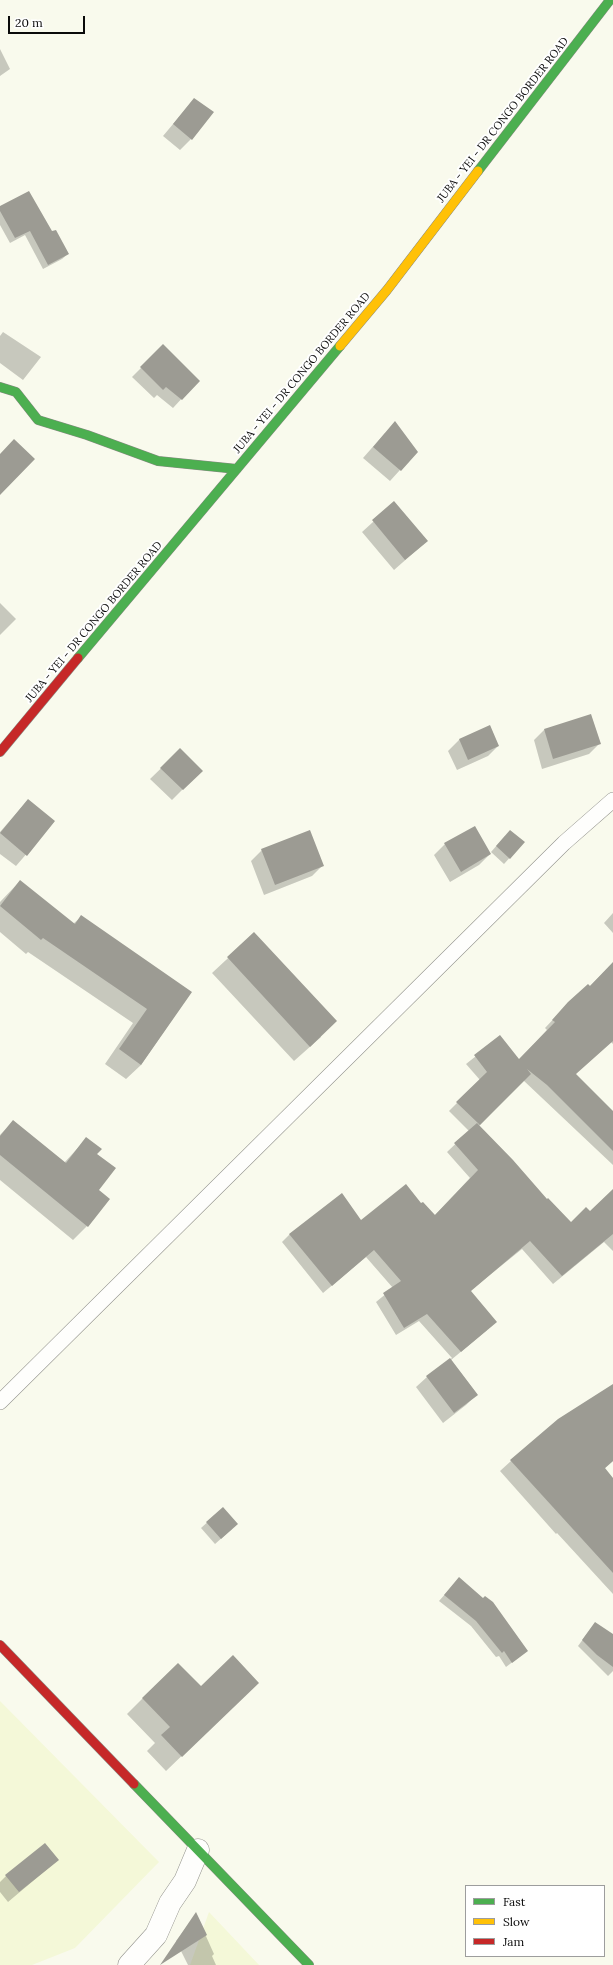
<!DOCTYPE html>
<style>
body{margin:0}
#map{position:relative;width:613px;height:1965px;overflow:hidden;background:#f9faed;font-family:Lora,serif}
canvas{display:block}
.legend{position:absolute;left:465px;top:1885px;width:140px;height:72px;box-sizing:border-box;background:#fff;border:1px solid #9d9d9d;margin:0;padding:5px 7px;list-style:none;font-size:12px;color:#0a0a0a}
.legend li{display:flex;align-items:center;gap:8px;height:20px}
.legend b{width:20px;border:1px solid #9d9d9d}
.scale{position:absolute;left:8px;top:16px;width:77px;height:18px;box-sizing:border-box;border:2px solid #0a0a0a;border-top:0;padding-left:5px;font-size:12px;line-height:14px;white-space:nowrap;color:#0a0a0a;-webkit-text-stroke:3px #fff;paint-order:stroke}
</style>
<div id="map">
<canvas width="613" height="1965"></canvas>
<ul class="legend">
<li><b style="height:5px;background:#4caf50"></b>Fast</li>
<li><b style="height:5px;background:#ffc107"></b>Slow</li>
<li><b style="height:5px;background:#c62828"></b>Jam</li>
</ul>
<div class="scale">20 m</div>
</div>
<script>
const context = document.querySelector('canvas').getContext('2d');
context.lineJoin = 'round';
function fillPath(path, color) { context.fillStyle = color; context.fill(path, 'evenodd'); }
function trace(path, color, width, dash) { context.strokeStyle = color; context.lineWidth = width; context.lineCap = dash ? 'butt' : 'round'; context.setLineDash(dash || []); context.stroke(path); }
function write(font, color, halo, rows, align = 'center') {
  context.font = font + ' Lora,serif'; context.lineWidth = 4; context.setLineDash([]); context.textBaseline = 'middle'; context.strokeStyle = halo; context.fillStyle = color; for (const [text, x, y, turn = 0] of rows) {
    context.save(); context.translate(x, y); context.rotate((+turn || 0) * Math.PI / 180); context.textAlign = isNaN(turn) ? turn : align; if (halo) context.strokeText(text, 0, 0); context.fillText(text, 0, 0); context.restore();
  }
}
fillPath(new Path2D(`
 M0 1701 159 1862 75 1948 32 1965H0Z
 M209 1912 259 1965H190Z`), '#f4f8d8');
fillPath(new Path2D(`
 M0 49 10 69 0 76Z
 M194 99 191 139 180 150 163 136Z
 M0 207 52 233 68 254 62 259 43 269 25 235 10 243 0 225Z
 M3 332 41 357 23 380 0 363V336Z
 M163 346 198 381 173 408 157 395 154 398 132 377Z
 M385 433 400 470 390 481 363 458Z
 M394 503 427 541 394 570 362 532Z
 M0 603 16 619 0 635Z
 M490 726 498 746 488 756 457 770 448 751 459 740Z
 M544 730 599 744 589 754 542 769 534 740Z
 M180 750 201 771 172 800 150 779Z
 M28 800 54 822 16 866 0 854V832Z
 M505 836 524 842 504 864 491 852Z
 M445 844 490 854 479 865 450 882 434 855Z
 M262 850 323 865 312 876 264 895 251 861Z
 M20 881 73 924 81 917 191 992 141 1065 126 1079 105 1064 133 1023 28 952 26 954 0 932V902Z
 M613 913V933L604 923Z
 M254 934 321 1037 294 1061 212 973Z
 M613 963V1044L611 1042 575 1074 613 1112V1165L523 1080 479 1126 547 1201 571 1223 590 1212 613 1196V1251L604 1242 553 1284 522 1249 470 1291 487 1330 451 1360 477 1394 466 1405 443 1423 416 1387 427 1377 452 1358 419 1321 396 1335 376 1302 393 1288 366 1257 323 1293 282 1242 290 1234 361 1221 421 1205 434 1216 470 1178 447 1152 469 1131 449 1111 480 1080 466 1064 500 1037 519 1060 547 1030 545 1028 560 1012 589 987Z
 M13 1121 64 1163 86 1139 96 1154 97 1190 87 1226 73 1240 0 1180V1135Z
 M613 1400V1461L604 1469 613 1479V1594L557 1533 556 1534 500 1471 511 1461Z
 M223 1508 232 1529 215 1544 201 1528Z
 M454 1584 527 1651 506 1667 499 1656 496 1657 471 1626 439 1601Z
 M595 1623 613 1635V1671L608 1676 578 1646Z
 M201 1688 242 1698 166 1771 147 1751 155 1743 127 1714 143 1698Z
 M58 1860 8 1902 0 1892V1882L6 1876Z
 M196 1914 214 1954 212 1956 216 1965H188L176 1941Z`), '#0003');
fillPath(new Path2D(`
 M194 98 214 112 192 140 173 124Z
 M29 191 52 231 56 230 69 254 48 265 30 231 15 238 0 211V206Z
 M163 344 200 381 182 400 166 387 163 390 140 367Z
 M395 421 418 452 401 471 373 447Z
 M14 439 35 459 0 495V454Z
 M394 501 428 541 405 560 372 520Z
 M591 714 601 744 553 759 544 729Z
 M490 725 499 746 468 760 459 739Z
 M180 748 203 771 183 790 160 768Z
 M28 799 55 821 27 856 0 833Z
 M475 826 491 854 461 872 444 843Z
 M310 830 324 866 275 885 261 849Z
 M510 830 525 842 510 859 496 846Z
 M20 880 75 924 81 915 192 992 141 1065 119 1049 147 1009 43 938 41 940 0 906Z
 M254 932 337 1021 310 1047 227 957Z
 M613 962V1041L576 1074 613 1111V1151L547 1085 527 1069 531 1074 480 1125 456 1102 487 1072 474 1055 500 1035 519 1059 555 1022 552 1020 568 1002 588 984 590 986Z
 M13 1120 66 1163 86 1137 102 1149 97 1154 116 1168 99 1190 110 1199 88 1227 0 1155V1136Z
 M477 1123 513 1160 547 1199 548 1198 571 1222 586 1207 590 1211 613 1189V1234L562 1276 530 1241 471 1291 497 1322 461 1352 427 1314 404 1328 383 1293 401 1281 374 1250 332 1286 289 1234 342 1193 361 1220 406 1184 421 1203 423 1202 435 1215 478 1170 454 1143Z
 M450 1358 478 1395 454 1413 426 1376Z
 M613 1384V1461L605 1468 613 1478V1573L510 1460 558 1419Z
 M223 1507 238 1524 221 1539 206 1522Z
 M459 1577 483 1598 485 1596 493 1602 528 1651 512 1663 504 1651 502 1653 476 1621 444 1595Z
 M595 1622 613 1634V1667L597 1655 582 1640Z
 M233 1655 259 1683 182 1757 161 1735 170 1727 142 1698 178 1663 201 1686Z
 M45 1843 59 1860 19 1892 5 1875Z
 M196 1912 207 1935 160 1965Z`), '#9c9b93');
const lane = new Path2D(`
 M0 1402 564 843 613 800`);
const street = new Path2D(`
 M129 1965 156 1935 170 1903 185 1881 198 1850`);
const fast = new Path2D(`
 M478 171 610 0
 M0 387 16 392 38 420 87 435 158 461 237 469
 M78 658 340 346
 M134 1784 309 1965`);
const slow = new Path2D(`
 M340 346 387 290 478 171`);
const jam = new Path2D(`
 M0 752 78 658
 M0 1645 134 1784`);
trace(lane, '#92928c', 16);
trace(street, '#92928c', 23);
trace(fast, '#888983', 10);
trace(slow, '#888983', 10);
trace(jam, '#888983', 10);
trace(lane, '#fefefc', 15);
trace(street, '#fefefc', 22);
trace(fast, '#4caf50', 9);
trace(slow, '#ffc107', 9);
trace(jam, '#c62828', 9);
write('11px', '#0a0a0a', '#fff', [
 ["JUBA - YEI - DR CONGO BORDER ROAD",503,120,-52],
 ["JUBA - YEI - DR CONGO BORDER ROAD",302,373,-50],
 ["JUBA - YEI - DR CONGO BORDER ROAD",94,622,-50]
]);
</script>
